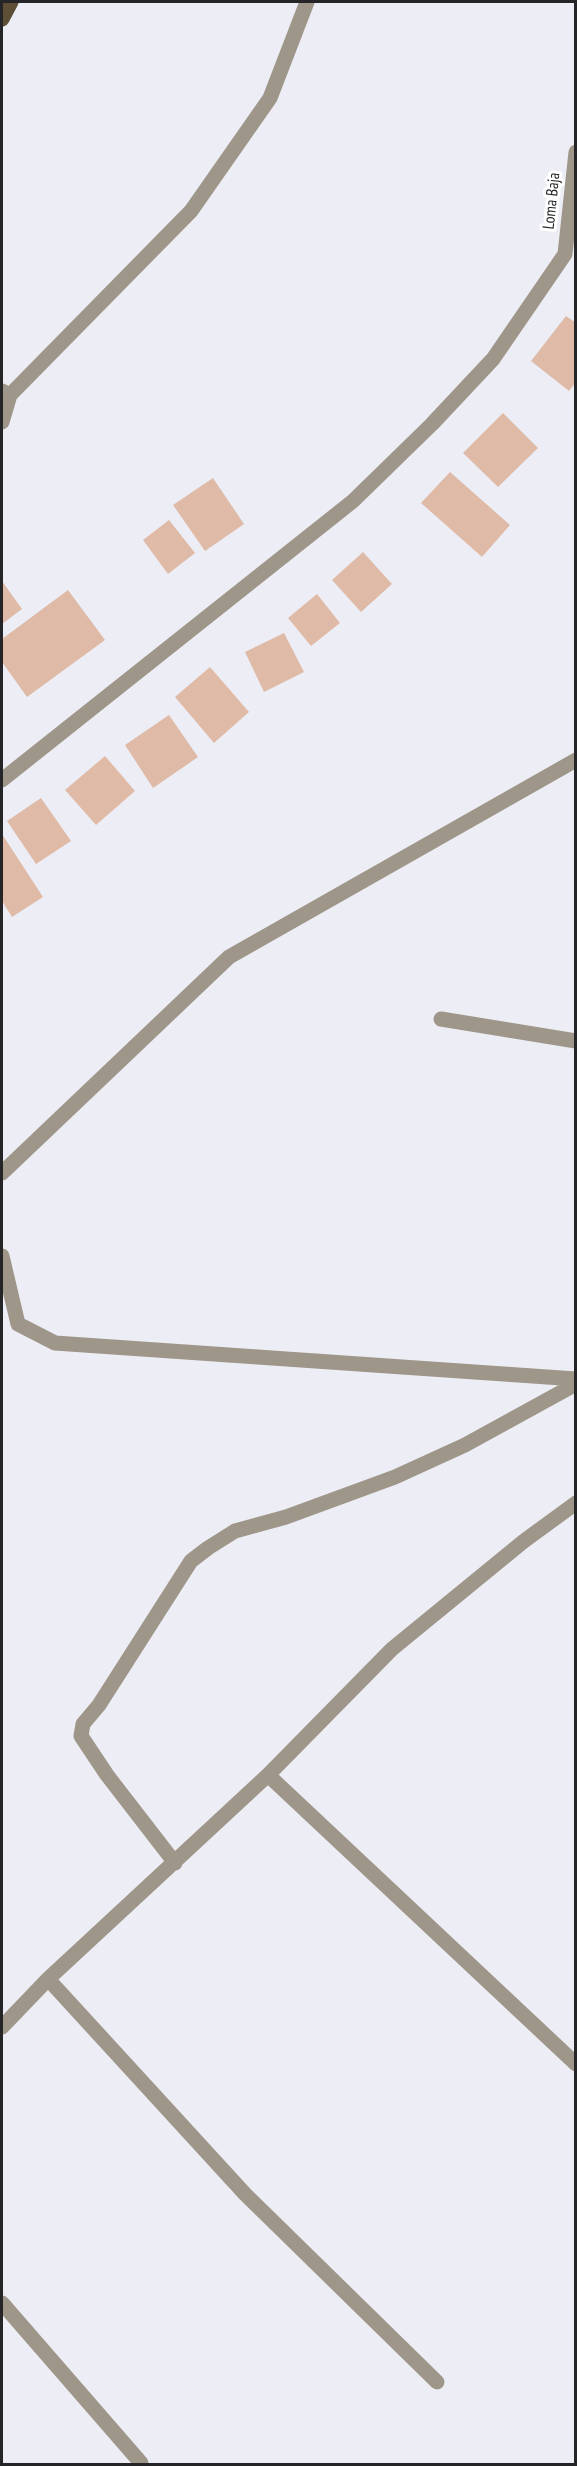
<!DOCTYPE html>
<style>
body{margin:0}
#map{position:relative;width:577px;height:2466px;overflow:hidden;background:#ededf6;font-family:"PT Sans Narrow",sans-serif}
canvas{display:block}
.frame{position:absolute;inset:0;border:3px solid #252528;pointer-events:none}
</style>
<div id="map">
<canvas width="577" height="2466"></canvas>
<div class="frame"></div>
</div>
<script>
const context = document.querySelector('canvas').getContext('2d');
context.lineJoin = 'round';
function fillPath(path, color) { context.fillStyle = color; context.fill(path, 'evenodd'); }
function trace(path, color, width, dash) { context.strokeStyle = color; context.lineWidth = width; context.lineCap = dash ? 'butt' : 'round'; context.setLineDash(dash || []); context.stroke(path); }
function write(font, color, halo, rows, align = 'center') {
  context.font = font + ' "PT Sans Narrow",sans-serif'; context.lineWidth = 6; context.setLineDash([]); context.textBaseline = 'middle'; context.strokeStyle = halo; context.fillStyle = color; for (const [text, x, y, turn = 0] of rows) {
    context.save(); context.translate(x, y); context.rotate((+turn || 0) * Math.PI / 180); context.textAlign = isNaN(turn) ? turn : align; if (halo) context.strokeText(text, 0, 0); context.fillText(text, 0, 0); context.restore();
  }
}
fillPath(new Path2D(`
 M566 316 576 323V382L569 391 531 361Z
 M503 413 538 448 498 487 463 453Z
 M450 472 510 525 482 557 421 503Z
 M213 478 244 524 205 551 173 505Z
 M169 520 195 553 168 574 143 540Z
 M363 552 392 584 361 612 332 580Z
 M2 581 22 609 2 624Z
 M68 590 105 640 27 697 2 662V639Z
 M317 594 340 623 311 646 288 618Z
 M284 633 304 672 264 692 245 652Z
 M210 667 249 712 214 743 175 697Z
 M169 715 198 757 153 788 125 745Z
 M105 756 135 791 96 825 65 790Z
 M41 798 71 841 36 864 7 821Z
 M2 834 43 897 12 917 2 901Z`), '#dfbba7');
trace(new Path2D(`
 M2 391 10 395 191 211 270 98 307 2
 M2 422 10 395
 M2 780 353 501 432 424 493 359 565 254 576 152
 M441 1019 576 1041
 M2 1173 229 957 576 760
 M2 1256 18 1324 55 1343 576 1379
 M268 1775 576 2064
 M175 1863 107 1775 81 1736 83 1724 99 1705 191 1561 208 1548 235 1531 286 1517 395 1477 465 1445 576 1384
 M48 1979 245 2194 437 2382
 M2 2027 48 1979 268 1775 392 1649 524 1541 576 1503
 M2 2303 141 2463`), '#9e9688', 15);
trace(new Path2D(`
 M2 19 11 2`), '#5d4f36', 15);
write('16px', '#252528', '#fff', [
 ["Loma Baja",552,201,-84]
]);
</script>
